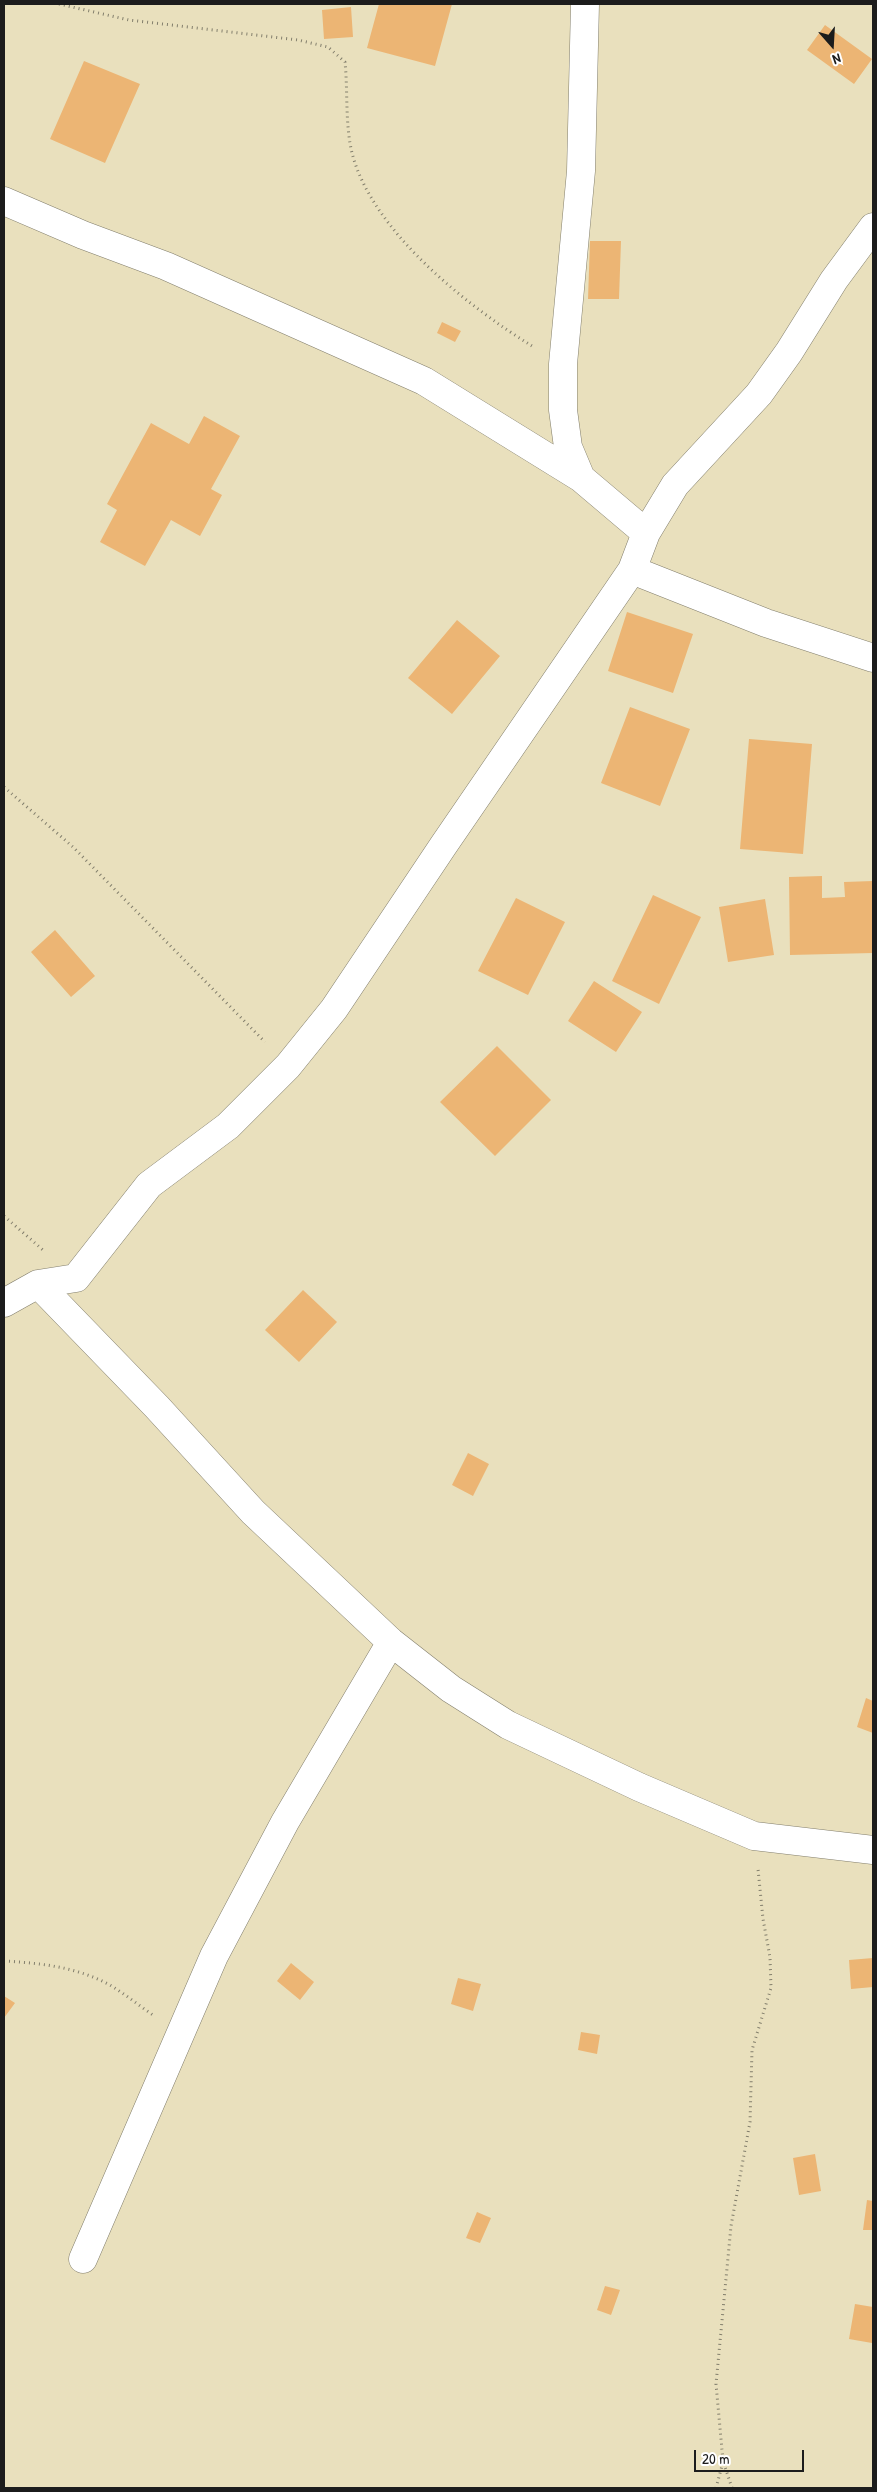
<!DOCTYPE html>
<style>
body{margin:0}
#map{position:relative;width:877px;height:2492px;overflow:hidden;background:#e9e0bd;font-family:"Patrick Hand",sans-serif}
canvas{display:block}
.frame{position:absolute;inset:0;border:5px solid #1c1c1c;pointer-events:none}
.north{position:absolute;left:807px;top:20px;width:50px;height:50px;-webkit-text-stroke:4px #fff;paint-order:stroke;rotate:161deg;font-size:14px;font-weight:700;line-height:20px;text-align:center;color:#1c1c1c}
.north::after{content:'';display:block;margin:auto;width:18px;height:22px;background:#1c1c1c;clip-path:polygon(50% 0,100% 100%,50% 72%,0 100%)}
.scale{position:absolute;left:694px;top:2450px;width:110px;height:22px;box-sizing:border-box;border:2px solid #1c1c1c;border-top:0;padding-left:6px;font-size:15px;line-height:18px;white-space:nowrap;color:#1c1c1c;-webkit-text-stroke:4px #fff;paint-order:stroke}
</style>
<div id="map">
<canvas width="877" height="2492"></canvas>
<div class="frame"></div>
<div class="north">N</div>
<div class="scale">20 m</div>
</div>
<script>
const context = document.querySelector('canvas').getContext('2d');
context.lineJoin = 'round';
function fillPath(path, color) { context.fillStyle = color; context.fill(path, 'evenodd'); }
function trace(path, color, width, dash) { context.strokeStyle = color; context.lineWidth = width; context.lineCap = dash ? 'butt' : 'round'; context.setLineDash(dash || []); context.stroke(path); }
fillPath(new Path2D(`
 M379 4H452L435 66 367 48Z
 M351 7 353 37 324 39 322 10Z
 M825 25 872 59 854 84 807 50Z
 M84 61 140 84 105 163 50 139Z
 M590 241H621L619 299H588Z
 M442 322 461 331 455 342 437 333Z
 M204 416 240 436 211 489 222 495 200 536 171 520 145 566 100 542 117 510 107 504 151 423 189 444Z
 M627 612 693 634 673 693 608 671Z
 M457 620 500 656 452 714 408 678Z
 M630 707 690 729 660 806 601 783Z
 M749 739 812 744 803 854 740 849Z
 M822 876V898L845 897 844 882 873 881V953L790 955 789 877Z
 M653 895 701 917 659 1004 612 981Z
 M516 898 565 922 528 995 478 971Z
 M765 899 774 955 728 962 719 907Z
 M55 930 95 976 71 997 31 952Z
 M594 981 642 1012 616 1052 568 1021Z
 M497 1046 551 1100 495 1156 440 1102Z
 M303 1290 337 1322 299 1362 265 1330Z
 M468 1453 489 1464 473 1496 452 1485Z
 M866 1698 873 1701V1733L857 1727Z
 M873 1958V1987L851 1989 849 1960Z
 M291 1963 314 1982 300 2000 277 1981Z
 M458 1978 481 1984 473 2011 451 2004Z
 M4 1996 15 2003 4 2018Z
 M581 2032 600 2035 597 2054 578 2050Z
 M815 2154 821 2191 799 2195 793 2158Z
 M867 2200 873 2201V2230H863Z
 M477 2212 491 2218 480 2243 466 2238Z
 M605 2286 620 2290 611 2315 597 2310Z
 M855 2304 873 2307 872 2343 849 2339Z`), '#ecb574');
const minor = new Path2D(`
 M585 4 581 171 563 364V410L568 447 581 478 646 533
 M4 201 83 235 166 266 424 381 581 478
 M632 570 766 623 873 658
 M38 1284 157 1407 253 1512 391 1642 451 1689 508 1725 639 1787 754 1836 873 1850
 M4 1303 38 1284 76 1278 149 1185 228 1126 288 1066 334 1009 443 846 632 570 646 533 675 485 759 394 789 352 834 280 873 227
 M83 2259 214 1956 285 1822 391 1642`);
trace(minor, '#827e6c', 29);
trace(new Path2D(`
 M59 4 129 20 298 40 328 47 345 62C348 92 345 124 352 153 372 231 466 305 532 346
 M4 787 73 847 265 1042
 M4 1216 43 1250
 M4 1961C40 1963 76 1967 108 1984 124 1993 138 2005 153 2015
 M716 2488 723 2462
 M732 2488 723 2461 716 2384 731 2226 750 2122 752 2050 771 1988 770 1957 763 1919 758 1869`), '#827e6c', 3, [1, 4]);
trace(minor, '#fff', 28);
</script>
